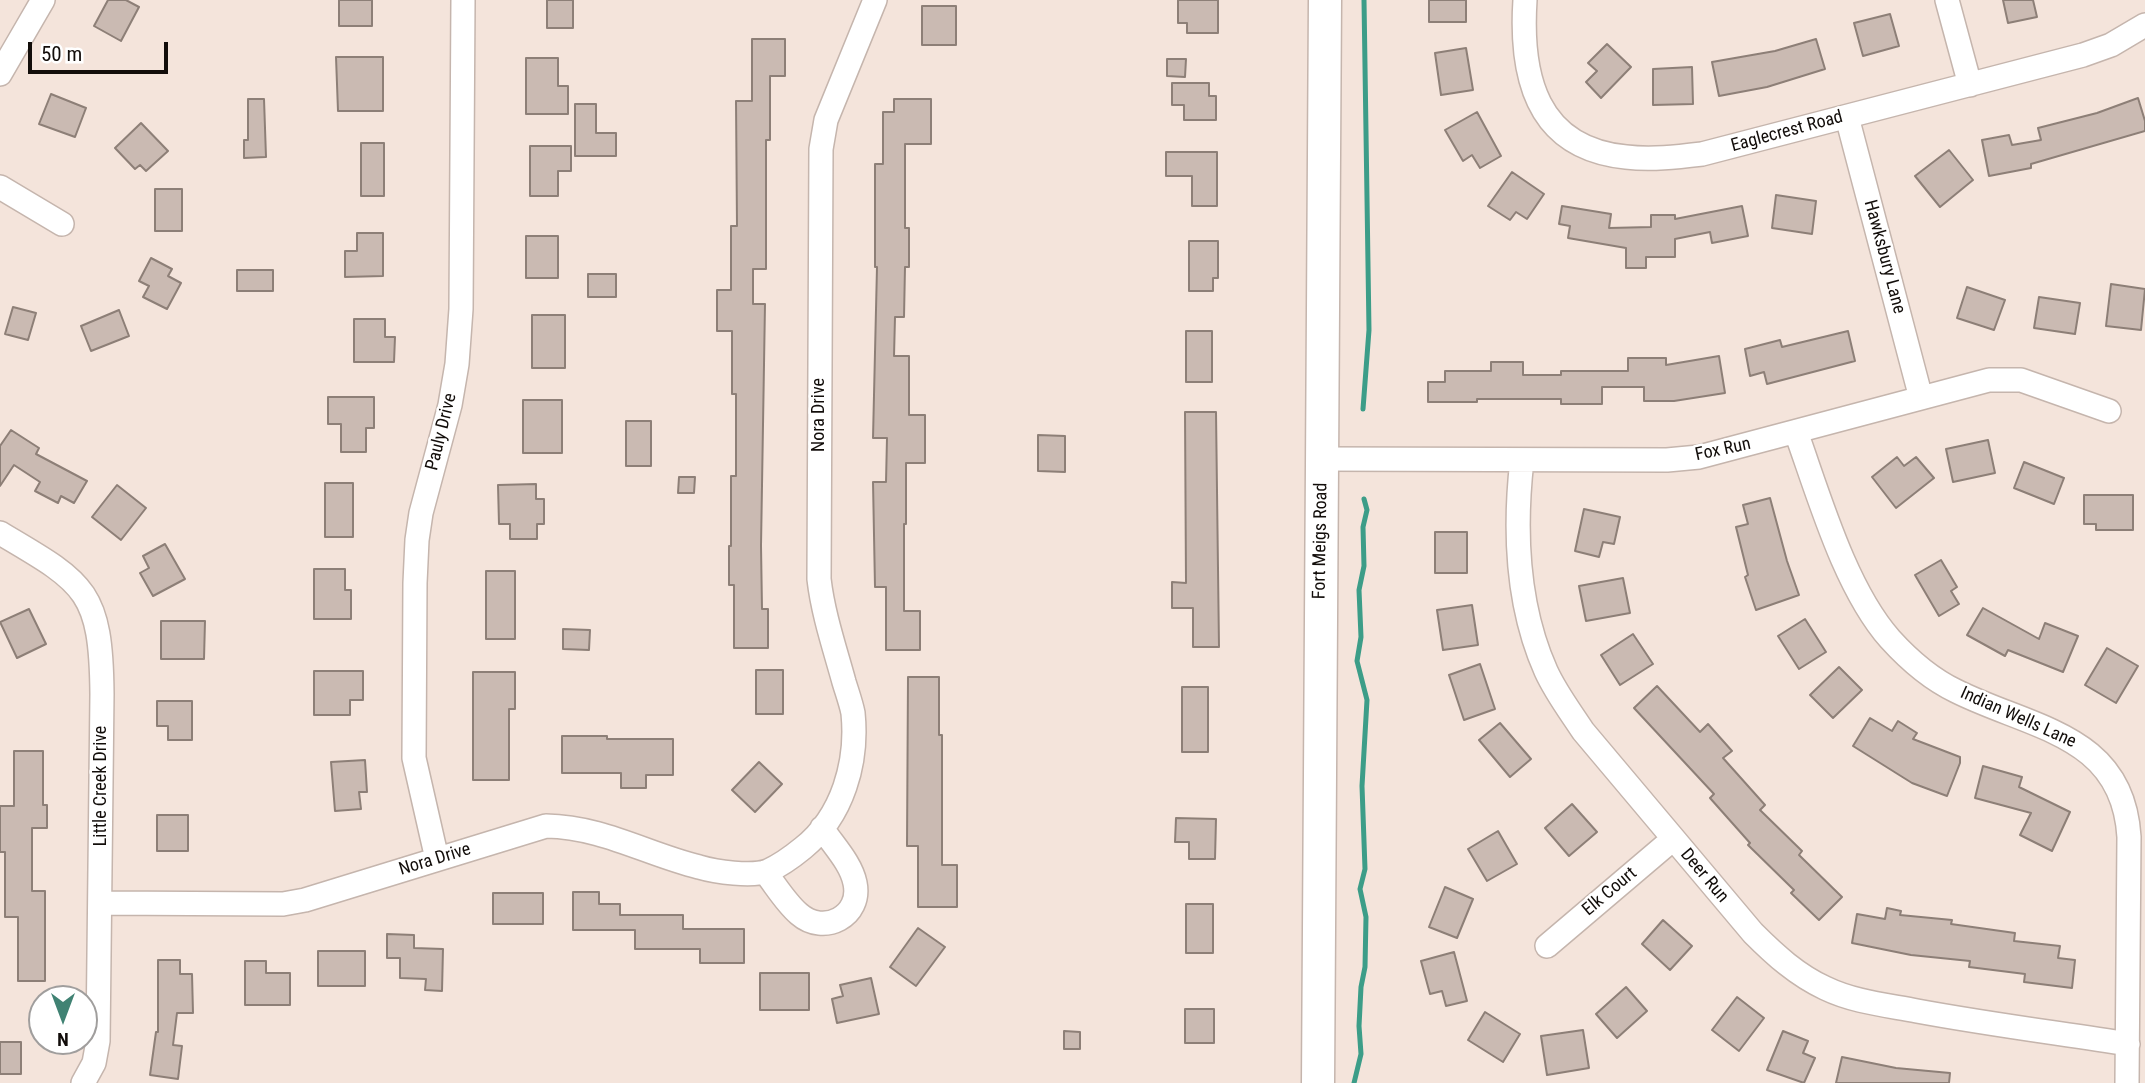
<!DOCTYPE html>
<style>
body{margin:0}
#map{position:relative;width:2145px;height:1083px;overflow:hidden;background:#f4e4db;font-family:"Roboto Condensed",sans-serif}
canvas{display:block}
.north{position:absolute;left:28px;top:985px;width:70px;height:70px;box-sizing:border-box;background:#fff;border:2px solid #a09e9d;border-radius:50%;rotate:180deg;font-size:19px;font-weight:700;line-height:28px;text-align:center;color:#120d0a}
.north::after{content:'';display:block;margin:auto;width:24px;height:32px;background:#408273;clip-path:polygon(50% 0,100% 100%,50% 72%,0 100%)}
.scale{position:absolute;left:28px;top:42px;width:140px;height:32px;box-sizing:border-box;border:4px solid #120d0a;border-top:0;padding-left:9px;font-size:21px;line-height:24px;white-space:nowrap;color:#120d0a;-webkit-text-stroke:5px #fff;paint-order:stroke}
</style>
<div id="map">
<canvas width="2145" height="1083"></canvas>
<div class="north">N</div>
<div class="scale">50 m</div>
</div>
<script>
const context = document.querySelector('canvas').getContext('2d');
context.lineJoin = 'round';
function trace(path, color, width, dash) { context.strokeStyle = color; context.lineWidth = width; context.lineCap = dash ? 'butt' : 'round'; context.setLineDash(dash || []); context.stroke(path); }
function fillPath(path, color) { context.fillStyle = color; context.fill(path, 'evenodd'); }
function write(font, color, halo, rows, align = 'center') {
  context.font = font + ' "Roboto Condensed",sans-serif'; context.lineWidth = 5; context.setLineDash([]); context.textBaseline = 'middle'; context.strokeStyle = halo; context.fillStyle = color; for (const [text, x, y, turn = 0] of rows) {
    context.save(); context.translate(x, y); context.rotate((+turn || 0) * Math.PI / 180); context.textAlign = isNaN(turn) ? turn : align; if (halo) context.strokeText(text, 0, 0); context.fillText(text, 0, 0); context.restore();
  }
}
trace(new Path2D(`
 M1363 409 1369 330 1364 0
 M1354 1083 1361 1054 1359 1026 1361 987 1365 967 1366 917 1360 889 1365 869 1362 786 1367 700 1357 661 1361 637 1359 590 1364 566 1363 527 1367 510 1364 499`), '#3c9d88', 5);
const building = new Path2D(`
 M108 0H126L139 7 121 41 94 26Z
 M339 0H372V26H339Z
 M547 0H573V28H547Z
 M1178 0H1218V33H1187V23H1178Z
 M1429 0H1466V22H1429Z
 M2003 0H2033L2037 17 2008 23Z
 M922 6H956V45H922Z
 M1890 14 1899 46 1863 56 1854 23Z
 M752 39H785V76H770V140H766V269H753V304H765L761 546 762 609H768V648H734V585H729V546H731V476H736V394H732V331H717V290H731V226H737L736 101H752Z
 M1816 39 1825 69 1767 87 1719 96 1712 62 1775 51Z
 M1607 44 1631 67 1601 98 1586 82 1597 71 1588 63Z
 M1466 48 1473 90 1441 95 1435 53Z
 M336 57H383V111H338Z
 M526 58H558V86H568V114H526Z
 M1167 59H1186L1185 77 1167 76Z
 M1692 67 1693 104 1653 105V69Z
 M1172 83H1209V96H1216V120H1184V105H1172Z
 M51 94 86 108 75 137 39 124Z
 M2138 98 2145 121V131L2031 164V168L1989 176 1982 140 2009 135 2012 145 2041 140 2038 128 2097 113Z
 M248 99H264L266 157 244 158V140H248Z
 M894 99H931V144H905V228H909V267H905L904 317H895L894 356H909V415H925V463H906V524H904V611H920V650H886V587H875L873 482H886L887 438H873L877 267H875V164H883V112H894Z
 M575 104H596V133H616V156H575Z
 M1477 112 1501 156 1480 168 1472 155 1463 161 1445 130Z
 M141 123 168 151 146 171 140 165 135 169 115 148Z
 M361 143H384V196H361Z
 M530 146H571V171H558V196H530Z
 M1949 150 1973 180 1940 207 1915 176Z
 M1166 152H1217V206H1192V176H1166Z
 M1512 172 1544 194 1527 219 1516 212 1510 220 1488 206Z
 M155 189H182V231H155Z
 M1776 195 1816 201 1812 234 1772 228Z
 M1562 206 1611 214 1609 228 1651 227V215H1675V219L1742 206 1748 236 1712 243 1710 232 1675 239V257H1646V268H1626V248L1568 238 1570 226 1559 224Z
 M357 233H383V276L345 277V251H357Z
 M526 236H558V278H526Z
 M1189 241H1218V278H1213V291H1189Z
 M151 258 172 269 168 276 181 283 167 309 143 297 149 286 139 281Z
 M237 270H273V291H237Z
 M588 274H616V297H588Z
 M2111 284 2145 289 2141 330 2106 326Z
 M1967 287 2005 300 1994 330 1957 318Z
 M2039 297 2080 303 2075 334 2034 328Z
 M13 307 36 313 28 340 5 334Z
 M119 310 129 336 91 351 81 326Z
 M532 315H565V368H532Z
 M354 319H385V337H395L394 362H354Z
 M1186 331H1212V382H1186Z
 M1848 331 1855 361 1767 384 1764 372 1750 376 1745 349 1780 340 1782 347Z
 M1719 356 1725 393 1674 401H1644V387H1602V404H1561V399H1477V402H1428V382H1445V371H1491V362H1523V375H1561V371H1628V358H1666V365Z
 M328 397H374V428H366V452H341V424H328Z
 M523 400H562V453H523Z
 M1185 412H1216L1219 647H1193V608H1172V582L1186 583Z
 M626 421H651V466H626Z
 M11 430 39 448 36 454 87 481 74 503 61 496 58 503 35 491 40 482 14 465 0 486V446Z
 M1038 435 1065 436V472L1038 471Z
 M1988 440 1995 473 1953 482 1946 449Z
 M1897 457 1904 466 1916 457 1934 478 1896 508 1872 477Z
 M2024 462 2064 478 2054 504 2014 488Z
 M679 477H695L694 493H678Z
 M325 483H353V537H325Z
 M536 484V499H544V524H537V539H510V524H499L498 485Z
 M117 485 146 508 121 540 92 517Z
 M2084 495H2133V530H2096V524H2084Z
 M1770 498 1787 561 1799 595 1756 610 1745 577 1748 575 1736 527 1748 524 1743 505Z
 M1584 509 1620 517 1614 544 1603 542 1599 557 1575 551Z
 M1435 532H1467V573H1435Z
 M165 544 185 579 153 596 140 573 149 568 143 556Z
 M1941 560 1957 587 1951 591 1959 604 1939 616 1915 575Z
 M314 569H345V590H351V619H314Z
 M486 571H515V639H486Z
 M1623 578 1630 613 1586 621 1579 586Z
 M1472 605 1478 645 1443 650 1437 610Z
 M1983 608 2039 639 2045 623 2078 636 2063 672 2008 650 2005 656 1967 635Z
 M29 609 46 644 17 658 0 622Z
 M1805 619 1826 652 1799 669 1778 636Z
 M161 621H205L204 659H161Z
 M563 629 590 630 589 650 563 649Z
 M1633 634 1653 664 1620 685 1601 655Z
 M2107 648 2138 666 2116 703 2085 685Z
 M1480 664 1495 709 1464 720 1449 675Z
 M1839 667 1862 690 1833 718 1810 695Z
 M756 670H783V714H756Z
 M314 671H363V700H350V715H314Z
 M473 672H515V709H509V780H473Z
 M908 677H939V735H942V865H957V907H918V846H907Z
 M1657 686 1700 732 1708 724 1732 751 1723 758 1765 805 1760 810 1802 851 1799 855 1842 897 1819 920 1791 893 1794 890 1748 845 1750 843 1710 798 1714 794 1634 708Z
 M1182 687H1208V752H1182Z
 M157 701H192V740H168V726H157Z
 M1870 718 1892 731 1898 721 1917 733 1913 739 1960 757V763L1947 796 1912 783 1853 746Z
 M1500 723 1531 759 1510 777 1479 740Z
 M562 736H607V739H673V775H646V788H621V773H562Z
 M14 751H43V805H47V828H32V891H45V981H18V917H5V852H0V806H14Z
 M365 760 367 792H359L361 809 335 811 331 762Z
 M759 762 782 784 755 812 732 790Z
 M1983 766 2022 777 2019 787 2070 812 2052 851 2020 835 2031 813 1975 798Z
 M1572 804 1597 832 1569 856 1545 828Z
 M157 815H188V851H157Z
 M1176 818 1216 819 1215 859H1189V842H1175Z
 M1498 831 1517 864 1487 881 1468 849Z
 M1445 887 1473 899 1457 938 1429 927Z
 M573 892H599V904H620V915H683V929H744V963H700V949H635V930H573Z
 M493 893H543V924H493Z
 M1186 904H1213V953H1186Z
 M1887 908 1901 911 1900 915 1952 920 1951 924 2015 933 2014 941 2060 946 2058 958 2075 960 2072 988 2024 982 2025 974 1969 967 1970 961 1911 955 1852 943 1857 914 1885 919Z
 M1663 920 1692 946 1670 970 1642 944Z
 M918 928 945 947 916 986 890 967Z
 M387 934 414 935V948L443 949 442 991 425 990 426 979 400 978V958H387Z
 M318 951H365V986H318Z
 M1454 952 1467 1001 1446 1006 1442 991 1430 994 1421 961Z
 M158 960H180V974H192L193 1013H177L173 1045 182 1046 178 1079 150 1075 156 1032H158Z
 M245 961H266V973H290V1005H245Z
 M760 973H809V1010H760Z
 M871 978 879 1014 837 1023 832 999 843 996 840 985Z
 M1626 987 1647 1011 1617 1038 1596 1014Z
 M1737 997 1764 1018 1739 1051 1712 1030Z
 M1185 1009H1214V1043H1185Z
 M1485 1012 1520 1034 1503 1062 1468 1040Z
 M1583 1030 1589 1068 1547 1075 1541 1036Z
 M1064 1031 1080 1032V1049H1064Z
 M1783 1031 1808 1041 1803 1053 1815 1058 1804 1083 1767 1070Z
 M0 1042H21V1074H0Z
 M1842 1057 1896 1068 1950 1073 1949 1083H1836Z`);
fillPath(building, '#cabab2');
trace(building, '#8d7f77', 2);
const street = new Path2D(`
 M1525 0C1520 76 1536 148 1626 157 1651 160 1677 157 1702 154L2083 55 2111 45 2145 25
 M1947 0 1970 85
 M0 74 43 0
 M1847 117 1921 398
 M0 187 62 224
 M1796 432C1819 496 1845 588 1890 639 1909 660 1931 679 1956 691 2032 729 2123 734 2129 837L2127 1083
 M1322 459 1667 460 1699 457 1989 380H2021L2109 411
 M1522 460C1514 530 1517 606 1546 671 1556 693 1570 711 1583 731L1753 933C1775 955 1797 975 1825 988 1854 1002 1886 1005 1917 1011 1987 1024 2058 1033 2128 1044
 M0 533C85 583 101 590 102 694L98 1041 94 1063 83 1083
 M437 859 414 758 415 583 417 540 421 513 450 405 457 364 461 309 463 0
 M765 872C776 886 786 903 799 914 824 936 862 916 855 883 851 863 833 845 822 828
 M100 903 283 904 305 900 546 826C603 827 646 854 699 867 716 872 752 877 768 871 781 865 792 857 803 848 843 816 858 762 853 713 851 703 847 692 844 682 835 649 823 614 819 579L821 149 826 120 875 0
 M1547 946 1673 839`);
const secondary = new Path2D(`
 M1318 1083 1325 0`);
trace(street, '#c5b5ad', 26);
trace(secondary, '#c5b5ad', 35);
trace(street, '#fff', 23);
trace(secondary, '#fff', 32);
write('18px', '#120d0a', '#fff', [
 ["Eaglecrest Road",1787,132,-15],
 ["Hawksbury Lane",1884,257,75],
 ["Nora Drive",819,415,-90],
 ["Pauly Drive",442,432,-76],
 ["Fox Run",1723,450,-12],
 ["Fort Meigs Road",1321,541,-89],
 ["Indian Wells Lane",2018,718,24],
 ["Little Creek Drive",101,786,-90],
 ["Nora Drive",435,860,-17],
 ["Deer Run",1704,876,50],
 ["Elk Court",1610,892,-40]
]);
</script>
